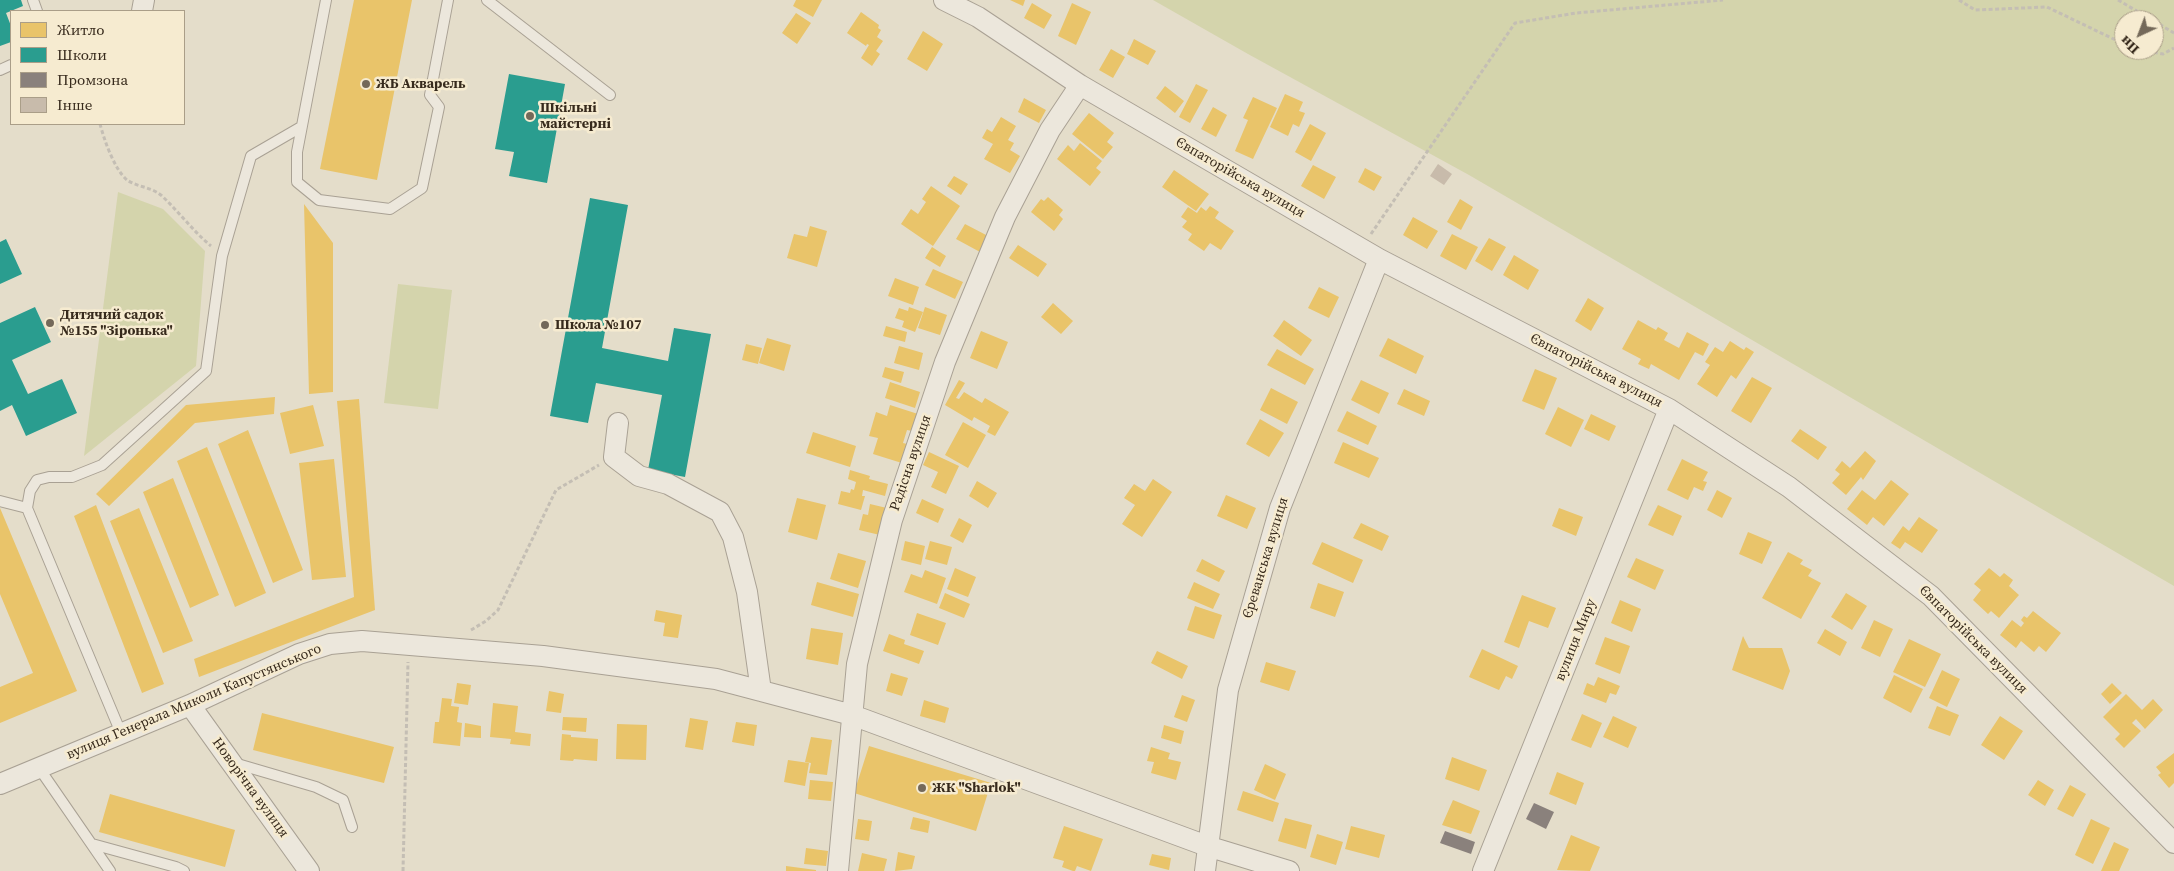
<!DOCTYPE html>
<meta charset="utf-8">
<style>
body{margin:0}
#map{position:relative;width:2174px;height:871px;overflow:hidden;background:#e4ddca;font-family:"Source Serif 4",serif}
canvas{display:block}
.legend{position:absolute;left:10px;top:10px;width:175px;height:115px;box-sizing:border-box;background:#f6ebd0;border:1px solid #aa9e88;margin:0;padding:6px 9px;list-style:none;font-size:15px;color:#372a1c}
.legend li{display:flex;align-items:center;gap:10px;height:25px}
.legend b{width:25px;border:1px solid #aa9e88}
.north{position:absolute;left:2114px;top:10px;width:50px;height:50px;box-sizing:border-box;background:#f6ebd0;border:1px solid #aa9e88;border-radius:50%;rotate:223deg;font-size:14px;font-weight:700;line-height:20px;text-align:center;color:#372a1c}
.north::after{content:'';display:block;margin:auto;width:18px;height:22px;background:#746959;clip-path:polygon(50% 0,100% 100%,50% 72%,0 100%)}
</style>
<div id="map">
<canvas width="2174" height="871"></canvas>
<ul class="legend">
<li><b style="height:14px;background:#e9c46a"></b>Житло</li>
<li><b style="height:14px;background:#2a9d8f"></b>Школи</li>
<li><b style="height:14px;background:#8a817c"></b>Промзона</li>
<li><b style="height:14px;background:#c8bbab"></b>Інше</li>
</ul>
<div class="north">Пн</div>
</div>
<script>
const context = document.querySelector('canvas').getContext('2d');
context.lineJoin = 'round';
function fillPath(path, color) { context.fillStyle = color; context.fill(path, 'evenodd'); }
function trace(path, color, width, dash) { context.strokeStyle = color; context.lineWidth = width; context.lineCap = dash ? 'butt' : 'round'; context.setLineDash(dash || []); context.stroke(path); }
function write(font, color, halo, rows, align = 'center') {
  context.font = font + ' "Source Serif 4",serif'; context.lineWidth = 5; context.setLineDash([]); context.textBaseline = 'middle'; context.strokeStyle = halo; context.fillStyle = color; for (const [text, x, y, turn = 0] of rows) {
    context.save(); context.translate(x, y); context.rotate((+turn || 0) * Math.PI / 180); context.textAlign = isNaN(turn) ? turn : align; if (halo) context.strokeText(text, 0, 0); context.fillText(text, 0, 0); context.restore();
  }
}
fillPath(new Path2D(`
 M1153 0H2174V586L1469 175 1248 54ZM2124 20H2154V50H2124Z
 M118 192 163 209 205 251 196 366 84 456Z
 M398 284 452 290 438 409 384 403Z`), '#d4d4ac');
fillPath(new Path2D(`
 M354 0H412L377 180 320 169Z
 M796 0H822L813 17 793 6Z
 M1010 0H1025L1023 6Z
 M1032 3 1052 15 1044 29 1024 18Z
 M1072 3 1091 12 1076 45 1058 36Z
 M861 12 879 25 878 28 881 30 877 37 883 41 876 51 880 54 872 66 861 58 869 45 867 44 866 46 847 33Z
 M796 13 811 23 797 44 782 33Z
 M923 31 943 44 927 71 907 59Z
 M1134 39 1156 51 1148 65 1127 54Z
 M1111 49 1125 57 1113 78 1099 70Z
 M1196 84 1208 90 1190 123 1179 117Z
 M1165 86 1184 101 1175 113 1156 98Z
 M1285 94 1303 102 1299 111 1305 113 1299 127 1293 124 1288 136 1270 127Z
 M1253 97 1277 108 1253 159 1235 151 1248 120 1243 118Z
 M1024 98 1046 110 1039 123 1018 112Z
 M1213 107 1227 115 1216 137 1201 129Z
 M1089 113 1114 133 1107 142 1113 147 1103 159 1072 134Z
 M1001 117 1016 126 1008 140 1014 143 1010 150 1020 156 1010 173 984 159 993 144 982 138 987 129 992 132Z
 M1310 124 1326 133 1311 161 1295 152Z
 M1080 143 1102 161 1096 168 1101 172 1090 186 1057 159 1068 145 1074 151Z
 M1313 165 1336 177 1324 199 1301 186Z
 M1365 168 1382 177 1374 191 1358 182Z
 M1174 170 1209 194 1196 211 1162 187Z
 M954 176 968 184 961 195 947 186Z
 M931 186 960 206 933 246 901 224 911 209 918 214 926 202 922 199Z
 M1048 197 1063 210 1059 215 1063 219 1054 231 1031 212 1041 199 1044 201Z
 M1460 199 1473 207 1461 230 1447 222Z
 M304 204 333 243V392L309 394Z
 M1210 206 1219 212 1215 218 1234 231 1221 250 1210 243 1204 251 1188 240 1192 234 1182 227 1187 221 1181 217 1188 207 1197 213 1201 207 1206 211Z
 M1413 217 1438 231 1427 249 1403 235Z
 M965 224 988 236 980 252 956 239Z
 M810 226 827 231 817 267 787 258 794 234 807 237Z
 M1452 234 1478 247 1466 270 1440 256Z
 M1489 238 1506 247 1492 271 1475 261Z
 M1018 245 1047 264 1038 277 1009 258Z
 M932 247 946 256 940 267 925 258Z
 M1514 255 1539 270 1528 290 1503 275Z
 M933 269 963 282 955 299 925 285Z
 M895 278 919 287 913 305 888 296Z
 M1319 287 1339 297 1329 318 1308 308Z
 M1588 298 1604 308 1591 331 1575 321Z
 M1053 303 1073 321 1061 334 1041 317Z
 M909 307 923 312 915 332 902 327 904 321 895 318 899 308 908 311Z
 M925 307 947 315 940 335 918 328Z
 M1284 320 1312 340 1301 356 1273 336Z
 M1638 320 1656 330 1658 327 1668 333 1664 340 1679 348 1687 332 1709 344 1703 356 1695 352 1679 380 1651 364 1649 369 1638 364 1641 359 1622 349Z
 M886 326 907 332 905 342 883 336Z
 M981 331 1008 342 997 369 970 358Z
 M767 338 791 345 784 371 759 363Z
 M1388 338 1424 356 1416 374 1379 356Z
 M1730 341 1744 350 1746 347 1754 352 1736 379 1731 375 1717 397 1697 384 1710 365 1705 362 1715 347 1723 352Z
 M746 344 762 348 758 364 742 360Z
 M899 346 923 353 919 370 894 363Z
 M1277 349 1314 369 1305 385 1267 365Z
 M885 367 904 372 901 383 882 377Z
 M1535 369 1557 378 1544 410 1522 401Z
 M1752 377 1772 388 1751 423 1731 411Z
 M959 380 965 383 956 398 959 399 964 392 982 403 985 398 1009 412 995 436 987 432 990 426 974 417 972 421 945 405Z
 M1361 380 1389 393 1379 414 1351 400Z
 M890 382 920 392 915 408 885 398Z
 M1271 388 1298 402 1287 424 1260 410Z
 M1404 389 1430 401 1424 416 1397 404Z
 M275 397 274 414 195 423 109 506 96 494 186 405Z
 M359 399 375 610 199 677 194 659 354 597 337 401Z
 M313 405 324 446 290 454 280 413Z
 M890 405 918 414 912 431 907 430 903 443 911 445 905 464 873 454 878 438 869 436 876 412 887 416Z
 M1558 407 1584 420 1571 447 1545 434Z
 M1347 411 1377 426 1368 445 1337 431Z
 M1591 414 1616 426 1609 441 1584 429Z
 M1260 419 1284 433 1269 457 1246 444Z
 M963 422 986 435 968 468 945 455Z
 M1800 429 1827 447 1818 460 1791 441Z
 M248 430 303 570 273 583 218 444Z
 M813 432 856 446 850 467 806 453Z
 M1343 442 1379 458 1369 478 1334 463Z
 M207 447 266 593 235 607 177 461Z
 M1865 451 1876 461 1863 480 1861 477 1846 495 1832 483 1840 474 1835 470 1842 461 1850 468Z
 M929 452 959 466 946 494 931 487 938 472 923 465Z
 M334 459 346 577 312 580 299 463Z
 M1682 459 1708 472 1703 481 1707 482 1703 491 1694 487 1688 500 1667 490Z
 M850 470 870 476 869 479 888 484 885 496 863 490 862 496H865L861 510 838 504 841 491 850 493 851 489 854 490 856 482 848 479Z
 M173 478 219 595 190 608 143 492Z
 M1153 479 1172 492 1142 537 1122 524 1135 505 1124 498 1134 484 1145 491Z
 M1891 480 1909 494 1884 526 1873 517 1867 525 1847 509 1862 490 1875 500Z
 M977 481 997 493 988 508 969 496Z
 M1717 490 1732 498 1722 518 1707 510Z
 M1226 495 1256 508 1247 529 1217 516Z
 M797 498 826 505 817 540 788 532Z
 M922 499 944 509 938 523 916 513Z
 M870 504 891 509 884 536 859 530 863 514 868 515Z
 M96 505 164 684 142 693 74 516Z
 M1658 505 1682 516 1673 536 1648 525Z
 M0 508 77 691 0 723V687L33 673 0 594Z
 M139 508 193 641 163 653 110 521Z
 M1559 508 1583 517 1576 536 1552 526Z
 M1919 517 1938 530 1922 553 1905 542 1900 549 1891 543 1903 526 1909 531Z
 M959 518 972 525 963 543 950 536Z
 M1361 523 1389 536 1382 551 1353 538Z
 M1748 532 1772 542 1762 564 1739 554Z
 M905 541 925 546 921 565 901 560Z
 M930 541 952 547 947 565 925 559Z
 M1322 542 1363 560 1353 583 1312 564Z
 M1788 552 1803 560 1800 564 1812 570 1808 576 1821 583 1801 619 1762 598Z
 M838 553 866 561 858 588 830 579Z
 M1636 558 1664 570 1655 590 1627 577Z
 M1202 559 1225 571 1219 582 1196 571Z
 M955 568 976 577 968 597 947 589Z
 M1989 568 2000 577 2004 573 2013 580 2009 586 2019 595 1999 618 1991 611 1988 614 1973 600 1981 590 1974 584Z
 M925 570 946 578 937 604 904 592 911 574 922 578Z
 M817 582 859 594 853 617 811 605Z
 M1194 582 1220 594 1213 609 1187 598Z
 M1318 583 1344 592 1335 617 1310 608Z
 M945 593 970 604 964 618 939 608Z
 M1846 593 1867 606 1852 630 1831 617Z
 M1522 595 1556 608 1548 628 1529 621 1519 648 1504 642Z
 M1620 600 1641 609 1632 632 1611 623Z
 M1195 606 1222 615 1214 639 1187 630Z
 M656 610 682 615 678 638 663 636 665 623 654 621Z
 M2033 611 2061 633 2046 652 2039 646 2034 652 2021 641 2016 648 2000 635 2012 620 2021 627 2024 623 2021 620 2024 616 2027 618Z
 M917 613 946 623 938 645 910 635Z
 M1874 620 1893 629 1880 657 1861 648Z
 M811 628 843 633 838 665 806 659Z
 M1825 629 1847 642 1840 656 1817 643Z
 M889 634 905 640 904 644 924 651 919 664 883 651Z
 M1743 636 1749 648H1782L1790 671 1783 690 1732 670Z
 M1605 637 1630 646 1620 674 1595 664Z
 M1909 639 1941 654 1925 687 1893 672Z
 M1482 649 1518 666 1512 679 1506 676 1499 690 1469 677Z
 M1157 651 1188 666 1182 679 1151 663Z
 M1266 662 1296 671 1289 691 1260 682Z
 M1942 670 1960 679 1947 707 1929 698Z
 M891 673 908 678 902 696 886 691Z
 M1894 675 1923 689 1911 713 1883 698Z
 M1598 677 1620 686 1616 695 1610 693 1606 703 1583 694 1587 683 1594 686Z
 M457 683 471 685 468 705 454 703Z
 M2112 683 2122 693 2110 704 2101 694Z
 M549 691 564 694 561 713 546 711Z
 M2126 694 2142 710 2153 699 2163 710 2145 729 2136 719 2132 723 2141 731 2124 748 2115 739 2120 734 2103 717Z
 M1182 695 1195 700 1187 722 1174 717Z
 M442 698 452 699 451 706 459 707 457 722 462 723 460 746 433 743 435 722H439Z
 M924 700 949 708 945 723 920 716Z
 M493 703 518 706 515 732 531 734 530 746 510 744 511 739 490 737Z
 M1937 706 1959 715 1950 736 1928 728Z
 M262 713 394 747 384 783 253 750Z
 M1582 714 1602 723 1591 748 1571 740Z
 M1613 716 1637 727 1628 748 1603 737Z
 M2000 716 2023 731 2004 760 1981 745Z
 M563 717 587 718 586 732 562 730Z
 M690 718 708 721 703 750 685 747Z
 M736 722 757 725 754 746 732 742Z
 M465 723 481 726V738L464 737Z
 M617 724 647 725 646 760 616 759Z
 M1164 725 1184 731 1181 744 1161 738Z
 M562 734 571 735V737L598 739 597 761 574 759 573 761 560 760Z
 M811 737 832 740 827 775 809 773 811 763 805 762Z
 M869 746 991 783 976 831 854 793Z
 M1151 747 1170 753 1168 759 1181 762 1176 780 1151 773 1154 762 1147 761Z
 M2174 753V783L2169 788 2158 775 2161 773 2156 767Z
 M1452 757 1487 770 1479 791 1445 779Z
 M788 760 809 763 805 786 784 782Z
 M1265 764 1286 774 1275 800 1254 790Z
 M1557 772 1584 783 1576 805 1549 794Z
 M810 780 833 782 831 801 808 799Z
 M2038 780 2054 790 2045 806 2028 795Z
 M2070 785 2086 794 2073 817 2057 809Z
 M1243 791 1279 803 1273 822 1237 810Z
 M110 794 235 830 225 867 99 832Z
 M1453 800 1480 811 1471 834 1442 825Z
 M913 817 930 821 928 833 910 829Z
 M1285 818 1312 825 1306 849 1278 841Z
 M858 819 872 821 869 841 855 839Z
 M2091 819 2110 828 2093 864 2075 855Z
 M1064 826 1103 839 1091 871 1077 866 1075 871H1073L1062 867 1064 861 1053 858Z
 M1351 826 1385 835 1379 858 1345 849Z
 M1317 834 1343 842 1336 865 1310 857Z
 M1571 835 1600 847 1590 871 1557 870Z
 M2114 842 2129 849 2119 871H2101Z
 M806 848 828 851 826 866 804 864Z
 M898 852 915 856 912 869 895 871Z
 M862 853 887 859 884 871H858Z
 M1152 854 1171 858 1169 870 1149 865Z
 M786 866 816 870V871H786Z`), '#e9c46a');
fillPath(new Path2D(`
 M0 0H21L23 6 6 13 11 26V42L0 46Z
 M509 74 565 84 547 183 509 176 514 152 495 149Z
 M590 198 628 205 602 348 668 361 674 328 711 334 685 477 648 470 662 395 596 383 588 423 550 416Z
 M6 239 22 274 0 284V242Z
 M35 307 51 342 12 360 28 394 62 379 77 413 26 436 12 405 0 411V323Z`), '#2a9d8f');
fillPath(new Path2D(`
 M1534 803 1554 812 1546 829 1526 819Z
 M1445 831 1475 842 1471 854 1440 843Z`), '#8a817c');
fillPath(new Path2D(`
 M1438 164 1452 174 1444 185 1430 176Z`), '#c8bbab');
const lane = new Path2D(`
 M33 0 37 11
 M326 0 297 152V182L319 200 390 209 422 188 439 107 430 95 448 0
 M487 0 610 95
 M0 70 11 65
 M0 501 27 508
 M121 733 27 508 30 491 37 480 49 477H72L102 465 206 371 222 256 251 156 301 127
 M234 763 316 787 343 800 352 827
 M39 768 110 871
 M92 844 176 867 184 871`);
const street = new Path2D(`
 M944 0 978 17 1080 85 1379 259 1669 409 1789 487 1931 596 2174 843
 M142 11 144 0
 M618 423 614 457 639 476 668 484 720 512 733 537 747 592 761 691
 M190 705 309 871
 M0 784 190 705 299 654 330 644 362 641 543 656 716 679 852 715 1207 846 1289 871
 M838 871 857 664 892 520 945 362 1005 217 1050 130 1080 85
 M1205 871 1228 690 1280 508 1379 259
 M1483 871 1669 409`);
trace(lane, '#a9a194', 12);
trace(street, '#a9a194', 22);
trace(new Path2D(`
 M1959 0 1975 10 2047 7 2124 44
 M2118 0 2152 20
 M2154 21 2174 33
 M2141 50 2163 54 2174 48
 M100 124C104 139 114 169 127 180 137 187 152 187 162 196 179 212 193 231 211 246
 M1371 234 1515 23 1576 13 1723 0
 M471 630 486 621 498 610 556 490 599 465
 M403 871 408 662`), '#c4beb4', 3, [4, 2.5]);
trace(lane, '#ece7dc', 10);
trace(street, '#ece7dc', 20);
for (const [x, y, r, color] of [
 [366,84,5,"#746959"],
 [530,116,5,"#746959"],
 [50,323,5,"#746959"],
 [545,325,5,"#746959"],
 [922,788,5,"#746959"]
]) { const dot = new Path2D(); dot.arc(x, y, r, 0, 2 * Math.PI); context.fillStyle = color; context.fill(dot); trace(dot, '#f6ebd0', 2); }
write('bold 14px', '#372a1c', '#f6ebd0', [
 ["ЖБ Акварель",376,84],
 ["Шкільні",540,108],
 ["майстерні",540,124],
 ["Дитячий садок",60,315],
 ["№155 \"Зіронька\"",60,331],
 ["Школа №107",555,325],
 ["ЖК \"Sharlok\"",932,788]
], 'left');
write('14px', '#372a1c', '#f6ebd0', [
 ["Євпаторійська вулиця",1240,178,30],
 ["Євпаторійська вулиця",1596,371,27],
 ["Радісна вулиця",911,463,-71],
 ["Єреванська вулиця",1266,558,-73],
 ["вулиця Миру",1576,640,-68],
 ["Євпаторійська вулиця",1973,640,45],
 ["вулиця Генерала Миколи Капустянського",194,702,-23],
 ["Новорічна вулиця",250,788,54]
]);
</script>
